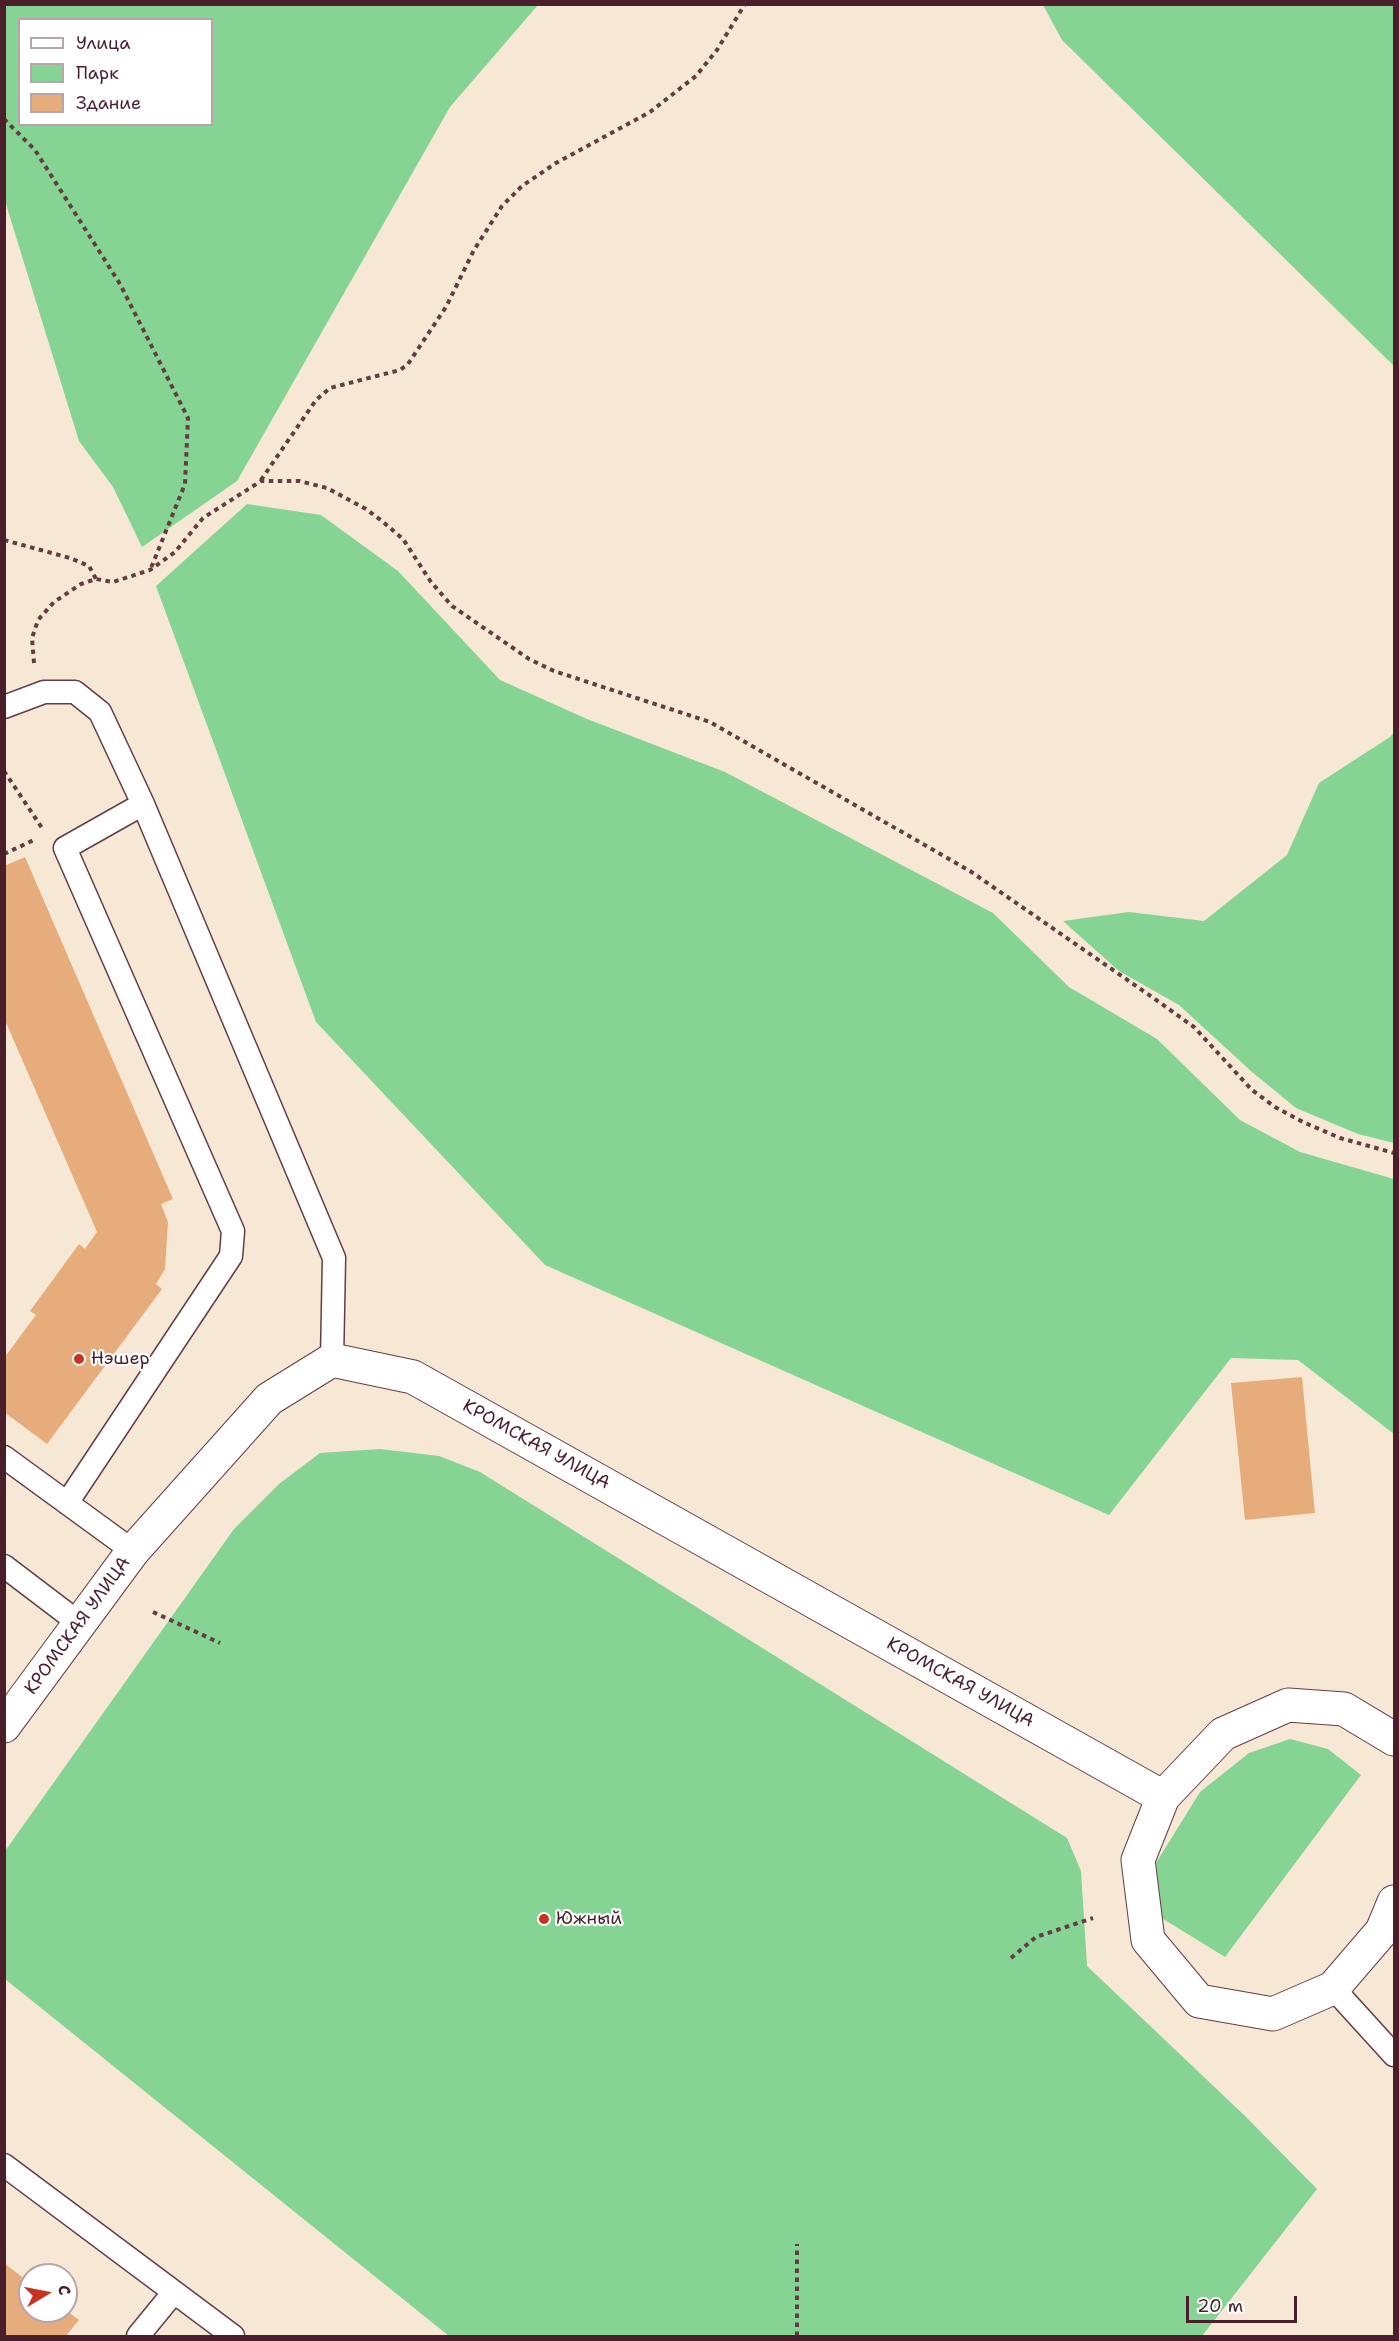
<!DOCTYPE html>
<meta charset="utf-8">
<style>
body{margin:0}
#map{position:relative;width:1399px;height:2341px;overflow:hidden;background:#f6e8d4;font-family:"Shantell Sans",sans-serif}
canvas{display:block}
.frame{position:absolute;inset:0;border:6px solid #4a1f2b;pointer-events:none}
.legend{position:absolute;left:18px;top:18px;width:195px;height:108px;box-sizing:border-box;background:#fff;border:2px solid #b7a5aa;margin:0;padding:8px 10px;list-style:none;font-size:18px;color:#4a1f2b}
.legend li{display:flex;align-items:center;gap:12px;height:30px}
.legend b{width:30px;border:2px solid #b7a5aa}
.north{position:absolute;left:18px;top:2263px;width:60px;height:60px;box-sizing:border-box;background:#fff;border:2px solid #b7a5aa;border-radius:50%;rotate:80deg;font-size:16px;font-weight:700;line-height:24px;text-align:center;color:#4a1f2b}
.north::after{content:'';display:block;margin:auto;width:21px;height:27px;background:#c8321e;clip-path:polygon(50% 0,100% 100%,50% 72%,0 100%)}
.scale{position:absolute;left:1186px;top:2296px;width:111px;height:27px;box-sizing:border-box;border:3px solid #4a1f2b;border-top:0;padding-left:8px;font-size:18px;line-height:21px;white-space:nowrap;color:#4a1f2b;-webkit-text-stroke:4px #fff;paint-order:stroke}
</style>
<div id="map">
<canvas width="1399" height="2341"></canvas>
<div class="frame"></div>
<ul class="legend">
<li><b style="height:8px;background:#fff"></b>Улица</li>
<li><b style="height:16px;background:#85d494"></b>Парк</li>
<li><b style="height:16px;background:#e7ac7c"></b>Здание</li>
</ul>
<div class="north">С</div>
<div class="scale">20 m</div>
</div>
<script>
const context = document.querySelector('canvas').getContext('2d');
context.lineJoin = 'round';
function fillPath(path, color) { context.fillStyle = color; context.fill(path, 'evenodd'); }
function trace(path, color, width, dash) { context.strokeStyle = color; context.lineWidth = width; context.lineCap = dash ? 'butt' : 'round'; context.setLineDash(dash || []); context.stroke(path); }
function write(font, color, halo, rows, align = 'center') {
  context.font = font + ' "Shantell Sans",sans-serif'; context.lineWidth = 4.5; context.setLineDash([]); context.textBaseline = 'middle'; context.strokeStyle = halo; context.fillStyle = color; for (const [text, x, y, turn = 0] of rows) {
    context.save(); context.translate(x, y); context.rotate((+turn || 0) * Math.PI / 180); context.textAlign = isNaN(turn) ? turn : align; if (halo) context.strokeText(text, 0, 0); context.fillText(text, 0, 0); context.restore();
  }
}
fillPath(new Path2D(`
 M4 5H538L450 107 237 481 142 547 113 487 79 441 5 201ZM20 20H212V124H20Z
 M1043 5H1394V366L1062 40Z
 M247 504 321 515 398 571 500 680 587 719 725 772 993 913 1069 987 1157 1039 1240 1120 1300 1152 1394 1179V1434L1298 1360 1231 1358 1109 1515 545 1265 316 1022 156 586Z
 M1394 732V1143L1358 1134 1296 1108 1252 1072 1179 1005 1119 971 1063 921 1129 912 1204 921 1287 855 1319 783 1390 737Z
 M380 1449 439 1456 480 1472 1067 1838 1081 1871 1087 1966 1245 2116 1317 2189 1202 2336H449L5 1979V1851L234 1529 279 1484 320 1453Z
 M1290 1739 1328 1749 1361 1775 1225 1957 1160 1917 1151 1871 1200 1792 1249 1753Z`), '#85d494');
fillPath(new Path2D(`
 M25 857 173 1199 161 1204 168 1222 165 1269 156 1284 162 1289 47 1444 4 1412V1358L36 1315 30 1311 79 1244 85 1249 97 1232 4 1018V866Z
 M1302 1377 1315 1513 1245 1520 1231 1383Z
 M4 2263 30 2283V2311H67L79 2320 66 2336H4Z`), '#e7ac7c');
const service = new Path2D(`
 M4 707 44 692H75L100 712 143 804 334 1258 332 1360
 M4 1457 133 1551
 M67 1503 231 1256 233 1231 65 848 143 804
 M4 1566 79 1623
 M1333 1988 1394 2055
 M4 2165 233 2336
 M138 2336 174 2292`);
const minor = new Path2D(`
 M4 1726 133 1551 269 1399 332 1360 413 1377 1163 1797
 M1394 1739 1344 1709 1288 1705 1223 1734 1163 1797 1138 1860 1148 1940 1199 2001 1273 2014 1333 1988 1382 1931 1394 1902`);
trace(service, '#643d44', 25);
trace(minor, '#643d44', 35);
trace(new Path2D(`
 M4 119 35 150 120 284 188 418 185 484 151 568
 M261 480 316 400 330 388 400 370 408 364 446 307 474 250 502 206 522 186 556 163 650 112 696 76 717 50 745 4
 M4 540 70 558 89 566 96 579
 M34 663 32 638 38 620 54 602 81 584 96 579 113 582 150 570 175 552 203 518 261 481H299L327 488 366 509 382 521 403 539 431 582 452 606 529 659 554 671 710 722 820 785 970 871 1152 997 1194 1027 1252 1090 1275 1107 1303 1122 1340 1138 1394 1153
 M4 771 42 828
 M4 854 36 839
 M4 1212V1215
 M153 1612 220 1643
 M1011 1958 1036 1937 1093 1918
 M797 2336V2244`), '#643d44', 4, [4.5, 4.5]);
trace(service, '#fff', 22);
trace(minor, '#fff', 33);
for (const [x, y, r, color] of [
 [79,1359,6,"#c8321e"],
 [544,1919,6,"#c8321e"]
]) { const dot = new Path2D(); dot.arc(x, y, r, 0, 2 * Math.PI); context.fillStyle = color; context.fill(dot); trace(dot, '#fff', 2); }
write('18px', '#4a1f2b', '#fff', [
 ["Нэшер",91,1359],
 ["Южный",556,1919]
], 'left');
write('18px', '#4a1f2b', '#fff', [
 ["КРОМСКАЯ УЛИЦА",536,1445,29],
 ["КРОМСКАЯ УЛИЦА",78,1626,-54],
 ["КРОМСКАЯ УЛИЦА",960,1683,29]
]);
</script>
